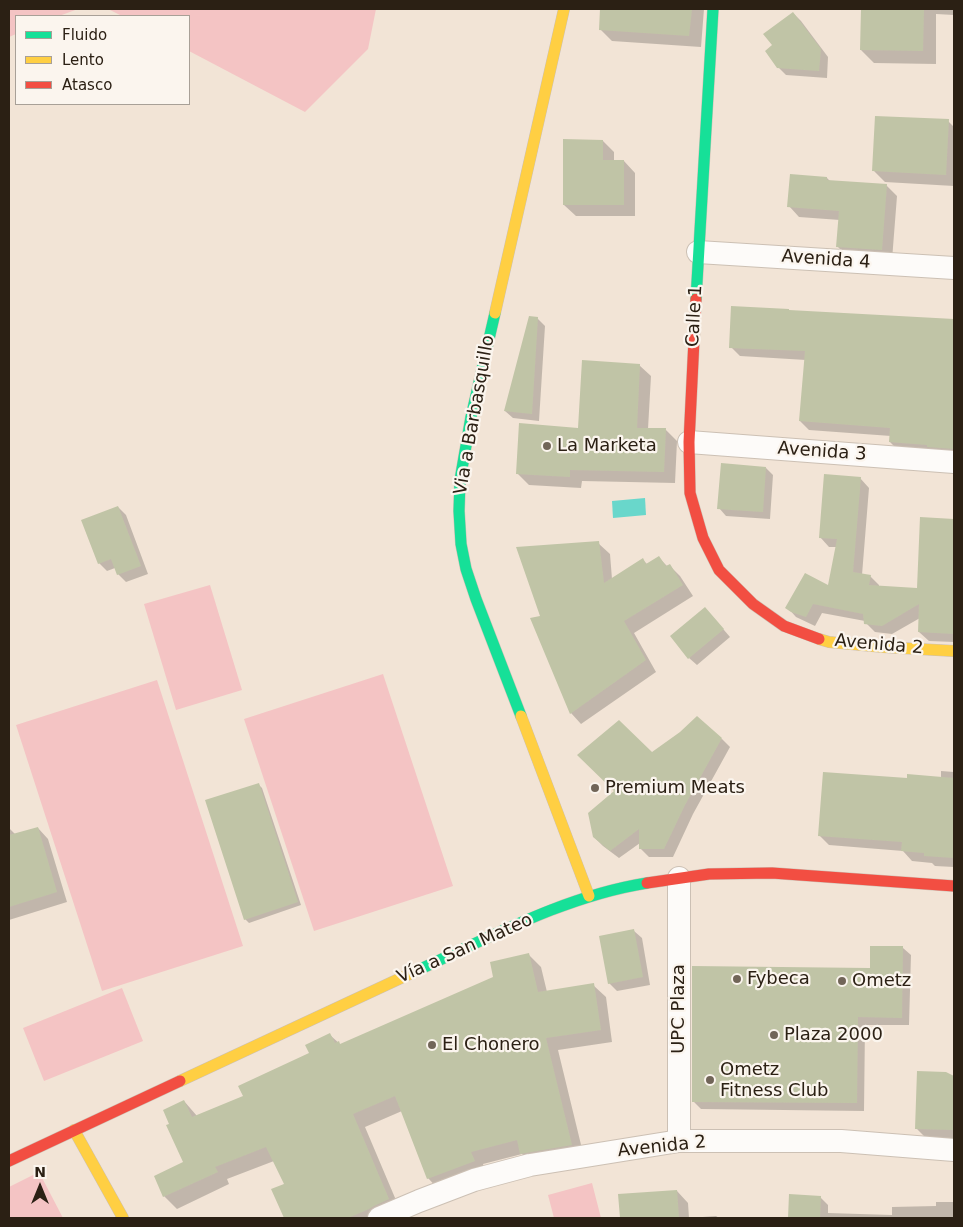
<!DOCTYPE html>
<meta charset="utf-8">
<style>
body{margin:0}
#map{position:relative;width:963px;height:1227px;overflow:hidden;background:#f2e4d6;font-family:"DejaVu Sans",sans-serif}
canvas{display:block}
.frame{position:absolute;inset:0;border:10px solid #2b2014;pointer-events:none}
.legend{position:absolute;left:15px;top:15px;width:175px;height:90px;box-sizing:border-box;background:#fbf5ee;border:1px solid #a8a097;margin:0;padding:6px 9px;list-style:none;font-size:15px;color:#2b2014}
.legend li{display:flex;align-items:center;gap:10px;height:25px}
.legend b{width:25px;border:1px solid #a8a097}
.north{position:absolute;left:15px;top:1162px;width:50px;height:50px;-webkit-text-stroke:4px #fbf5ee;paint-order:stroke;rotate:0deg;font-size:14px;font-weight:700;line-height:20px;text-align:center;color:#2b2014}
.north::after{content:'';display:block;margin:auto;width:18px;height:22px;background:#2b2014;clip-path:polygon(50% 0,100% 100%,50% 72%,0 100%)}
</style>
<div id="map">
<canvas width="963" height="1227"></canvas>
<div class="frame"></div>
<ul class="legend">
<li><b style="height:6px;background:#16e098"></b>Fluido</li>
<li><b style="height:6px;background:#ffcf43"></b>Lento</li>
<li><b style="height:6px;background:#f24e42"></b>Atasco</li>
</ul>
<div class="north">N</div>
</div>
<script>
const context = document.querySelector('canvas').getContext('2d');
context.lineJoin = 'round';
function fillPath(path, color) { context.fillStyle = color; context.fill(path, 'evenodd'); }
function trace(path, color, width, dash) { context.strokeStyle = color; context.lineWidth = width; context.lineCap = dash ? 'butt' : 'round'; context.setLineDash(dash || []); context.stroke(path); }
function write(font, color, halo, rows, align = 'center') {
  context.font = font + ' "DejaVu Sans",sans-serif'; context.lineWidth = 4.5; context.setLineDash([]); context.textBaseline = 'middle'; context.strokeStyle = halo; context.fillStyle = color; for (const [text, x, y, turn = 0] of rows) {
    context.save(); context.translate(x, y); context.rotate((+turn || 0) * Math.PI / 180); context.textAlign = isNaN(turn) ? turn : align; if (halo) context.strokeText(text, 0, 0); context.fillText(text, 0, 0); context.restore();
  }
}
fillPath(new Path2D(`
 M9 9H78L59 16H16V34L9 37Z
 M108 9H376L368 49 305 112 189 51V16H122Z
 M210 585 242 690 176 710 144 604Z
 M383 674 453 886 314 931 244 719Z
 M157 680 243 946 102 991 16 725Z
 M122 988 143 1041 44 1081 23 1028Z
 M39 1172 63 1218H9V1187Z
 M592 1183 601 1218H554L548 1195Z`), '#f4c4c4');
fillPath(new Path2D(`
 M645 498 646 515 613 518 612 501Z`), '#69d7cb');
fillPath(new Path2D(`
 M602 9H704L701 47 612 41 600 29Z
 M862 9H954V15L936 14V64L874 63 861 50Z
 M793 13 801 21 828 57 827 78 786 75 778 67 774 46Z
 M948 121 954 127V186L885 182 874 171Z
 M603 141 614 152V161H624L635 173V216H576L564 205Z
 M827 178 830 181 886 185 897 196 892 260 848 258 838 247 840 220 799 217 789 206Z
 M790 311 954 320V457L899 451 890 442 891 436 809 430 800 421 806 360 740 356 731 347Z
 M537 318 545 326 539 421 513 418 505 411Z
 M639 365 651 376 648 429H665L677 441 675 483 582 481 581 488 529 485 517 473 580 429Z
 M766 468 773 475 770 519 726 516 719 508Z
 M860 478 869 488 862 575 870 576 879 585V587L918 589 921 519 954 520V642L929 641 919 632 920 618 892 634 875 632 866 623 865 621 822 613 815 626 796 617 787 607 829 587 837 547H829L820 537Z
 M118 507 126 515 148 574 126 582 118 574 115 568 107 571 99 563Z
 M598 543 610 554 612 579 643 560 647 564 659 558 667 566 669 565 680 576 693 596 634 633 656 672 581 724 571 713 541 616Z
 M712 616 730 637 697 665 689 658Z
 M722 739 730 747 693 814 673 857H649L640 848V843L619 858 603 846 594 837 616 791 652 754Z
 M941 771 954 772V867L935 866 932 863 912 861 903 851 829 845 819 835 908 780 941 778Z
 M258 784 262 788 301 905 249 923 245 919Z
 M9 828 16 835 38 828 48 839 67 902 9 920Z
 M634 931 642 938 650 985 617 991 609 983Z
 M903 948 911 955 909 1025H865L864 1111 701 1109 693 1101 871 969Z
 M529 955 541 967 547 992 593 985 606 997 612 1042 558 1050 584 1157 534 1166 522 1154 483 1164 486 1174 440 1191 428 1178 402 1111 365 1127 401 1212 386 1218H286L273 1190 285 1184 274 1161 227 1179 229 1184 177 1209 164 1196 185 1163 171 1124 184 1101 197 1116 245 1097 310 1054 330 1035 341 1045 495 978Z
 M945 1073 954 1077V1140L927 1139 917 1129Z
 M677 1191 688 1203 689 1218 716 1216 719 1218H621L619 1195Z
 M790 1196 820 1197 828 1205V1213L892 1215V1207L936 1206V1202H954V1218H789Z`), '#0003');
fillPath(new Path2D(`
 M600 9H692L689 36 599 30Z
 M861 9H924L923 51 860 50Z
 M793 12 821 49 819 71 777 68 765 51 772 45 763 34Z
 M875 116 949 119 946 175 872 171Z
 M563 139 603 140V160H624V205H563Z
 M790 174 827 177V180L887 184 882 250 836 247 839 211 787 207Z
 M731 306 789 309V310L954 319V449L927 447V445L889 442 890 428 799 421 805 351 729 348Z
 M529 316 538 317 532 414 504 411Z
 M582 360 640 364 637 428H666L664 472 570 470V477L516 474 519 423 578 428Z
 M721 463 766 467 763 512 717 509Z
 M824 474 861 477 853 572 871 575 869 585 917 588 920 517 954 519V634L918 632 919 604 882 626 864 624 863 614 813 604 806 617 791 612 785 608 805 573 828 585 837 539 819 538Z
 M118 506 141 566 117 575 111 559 98 564 81 520Z
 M599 541 604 583 643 558 646 564 659 556 666 566 670 564 683 585 624 621 646 660 570 714 530 618 540 616 516 547Z
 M705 607 724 629 688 659 670 636Z
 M697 716 722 738 685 805 664 849H639V829L610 851 593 837 588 813 614 791 577 755 619 720 652 752 680 732Z
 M823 772 907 778V774L954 778V858L924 856V853L901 851 902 842 818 836Z
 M259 783 298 902 244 920 205 800Z
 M38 827 57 892 9 907V835Z
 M634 929 643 977 608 984 599 936Z
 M870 946H903L902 1018 858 1017 857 1103 692 1102V966L870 968Z
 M529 953 538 992 594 983 601 1030 546 1038 572 1145 520 1154 517 1140 471 1152 475 1161 427 1179 395 1096 353 1114 389 1199 374 1206 369 1209 348 1218H284L271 1189 284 1184 266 1147 215 1167 218 1172 163 1197 154 1176 183 1162 166 1125 169 1124 163 1110 184 1100 192 1117 243 1096 238 1086 309 1053 305 1045 330 1033 335 1043 339 1041 340 1044 493 977 490 962Z
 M917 1071 946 1072 954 1076V1130L915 1129Z
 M677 1190 679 1218H620L618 1194Z
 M789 1194 821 1196 820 1218H788Z`), '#c0c4a6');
const street = new Path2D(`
 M698 252 954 268
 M689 442 954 462
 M679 878V1141
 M379 1218 419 1201 474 1180 530 1165 679 1141H841L954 1150`);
const fast = new Path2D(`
 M696 299 713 9
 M495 313 471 417 460 480 459 511 461 544 466 569 476 599 521 716
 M416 971C491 937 565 896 647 883`);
const slow = new Path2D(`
 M495 313 564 9
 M819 639 829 642 883 647 954 651
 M521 716 589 896
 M180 1081 416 971
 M74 1130 123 1218`);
const jam = new Path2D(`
 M696 299 689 442 690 493 703 538 719 570 753 604 784 626 819 639
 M647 883 709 874 772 873 954 886
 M9 1161 180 1081`);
trace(street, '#ccc0b4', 24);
trace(fast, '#ccc0b4', 12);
trace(slow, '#ccc0b4', 12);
trace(jam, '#ccc0b4', 12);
trace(street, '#fdfbf9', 22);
trace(fast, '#16e098', 11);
trace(slow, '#ffcf43', 11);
trace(jam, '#f24e42', 11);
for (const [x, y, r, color] of [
 [547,446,5,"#716558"],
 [595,788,5,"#716558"],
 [737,979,5,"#716558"],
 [842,981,5,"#716558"],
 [774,1035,5,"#716558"],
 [432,1045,5,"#716558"],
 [710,1080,5,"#716558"]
]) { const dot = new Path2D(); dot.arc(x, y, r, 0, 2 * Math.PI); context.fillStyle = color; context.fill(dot); trace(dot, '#fbf5ee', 2); }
write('18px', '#2b2014', '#fbf5ee', [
 ["Avenida 4",826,260,4],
 ["Calle 1",695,316,-87],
 ["Via a Barbasquillo",475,415,-80],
 ["Avenida 3",822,452,4],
 ["Avenida 2",879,645,5],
 ["Vía a San Mateo",465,949,-24],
 ["UPC Plaza",679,1009,-90],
 ["Avenida 2",662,1147,-6]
]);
write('18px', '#2b2014', '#fbf5ee', [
 ["La Marketa",557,446],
 ["Premium Meats",605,788],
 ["Fybeca",747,979],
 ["Ometz",852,981],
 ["Plaza 2000",784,1035],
 ["El Chonero",442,1045],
 ["Ometz",720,1070],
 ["Fitness Club",720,1091]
], 'left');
</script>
